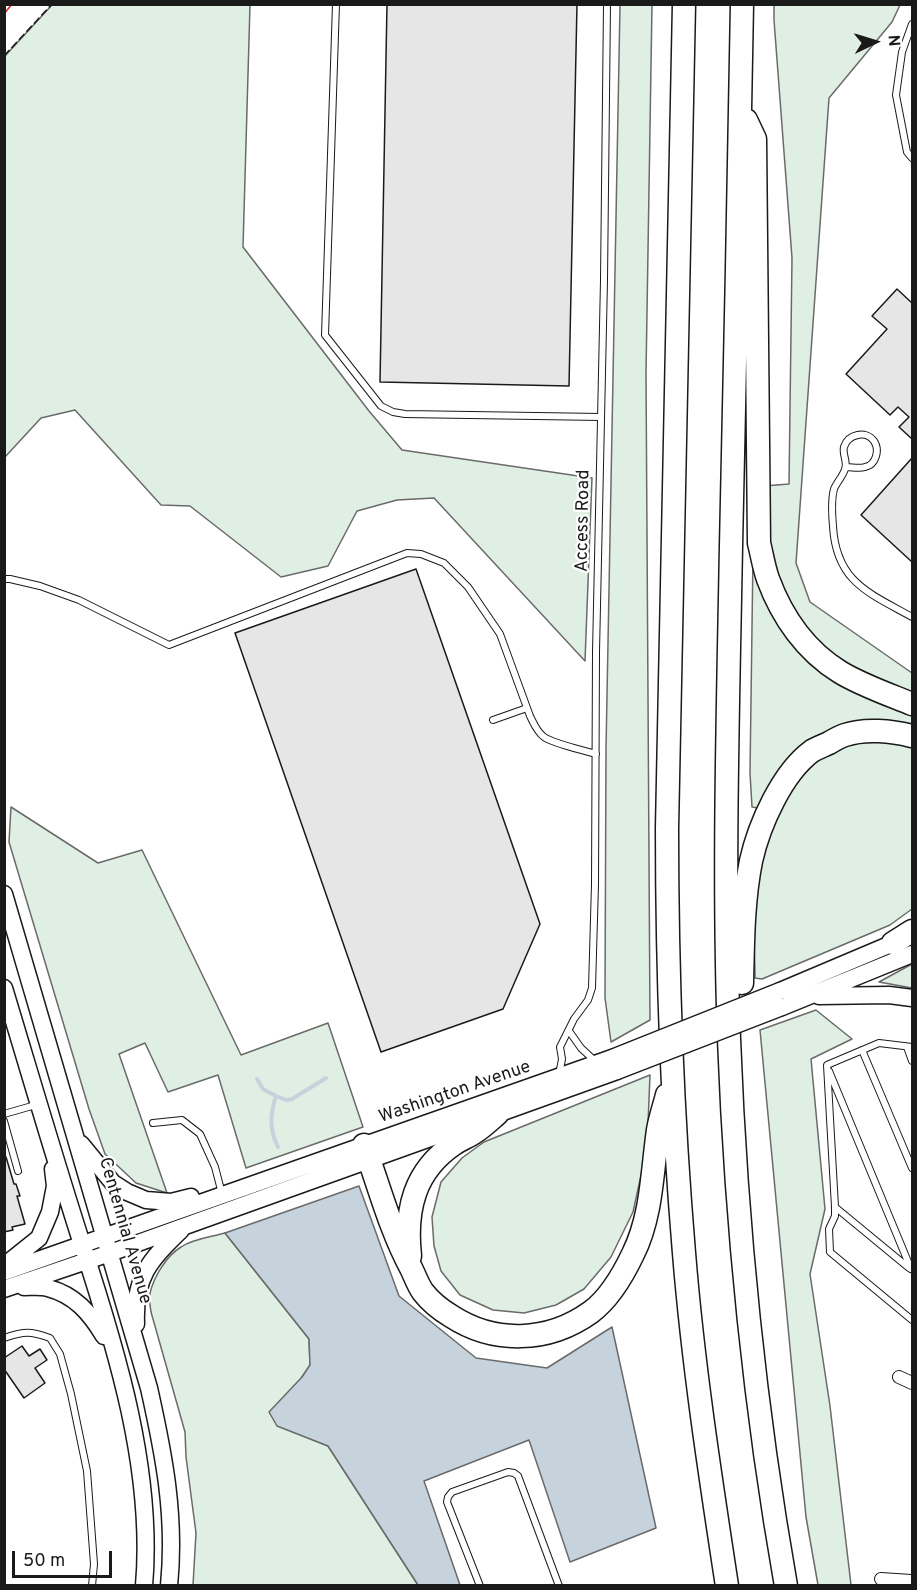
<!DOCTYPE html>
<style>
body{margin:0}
#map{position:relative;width:917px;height:1590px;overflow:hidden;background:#fff;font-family:Overpass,sans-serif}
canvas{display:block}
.frame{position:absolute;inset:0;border:6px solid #1a1a1a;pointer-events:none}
.north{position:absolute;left:845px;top:12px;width:60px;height:60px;-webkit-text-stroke:4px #fff;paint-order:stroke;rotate:86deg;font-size:16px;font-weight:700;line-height:24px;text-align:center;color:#1a1a1a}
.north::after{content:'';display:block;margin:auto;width:21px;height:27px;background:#1a1a1a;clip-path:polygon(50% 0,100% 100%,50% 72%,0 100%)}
.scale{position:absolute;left:12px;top:1551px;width:100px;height:27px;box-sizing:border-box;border:3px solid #1a1a1a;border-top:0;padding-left:8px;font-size:18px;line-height:21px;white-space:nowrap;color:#1a1a1a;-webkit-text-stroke:4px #fff;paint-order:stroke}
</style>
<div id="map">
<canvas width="917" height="1590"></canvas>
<div class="frame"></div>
<div class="north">N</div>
<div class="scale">50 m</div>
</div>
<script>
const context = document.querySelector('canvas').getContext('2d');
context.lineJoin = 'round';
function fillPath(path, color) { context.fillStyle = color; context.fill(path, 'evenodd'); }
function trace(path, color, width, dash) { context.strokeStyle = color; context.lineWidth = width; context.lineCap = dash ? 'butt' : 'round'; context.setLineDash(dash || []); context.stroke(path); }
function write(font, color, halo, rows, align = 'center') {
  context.font = font + ' Overpass,sans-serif'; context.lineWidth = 4.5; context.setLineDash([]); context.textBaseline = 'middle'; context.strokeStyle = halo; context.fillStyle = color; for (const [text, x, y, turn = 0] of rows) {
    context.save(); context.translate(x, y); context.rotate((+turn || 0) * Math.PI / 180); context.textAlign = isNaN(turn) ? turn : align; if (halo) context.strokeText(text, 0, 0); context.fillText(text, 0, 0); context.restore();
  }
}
const green = new Path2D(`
 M52 5H250L243 247 369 411 402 450 592 478 585 661 434 498 397 500 357 511 328 566 281 577 190 506 161 505 75 410 41 418 5 457V56Z
 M652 5 646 373 650 1020 611 1042 605 998 606 749 620 5Z
 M774 5H900L892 22 829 98 796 563 810 602 912 673V694L835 658 821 648 788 606 769 546 764 486 789 484 792 258 774 20Z
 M753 554 779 624 912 711V727L856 724 758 808 752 807 750 773Z
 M876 739 912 745V909L890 925 762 979 755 978C755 952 752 925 755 900 759 852 776 802 810 768 815 764 819 758 823 755 839 744 857 742 876 739Z
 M11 807 98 863 142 850 241 1055 328 1023 363 1127 246 1168 218 1075 168 1092 145 1043 119 1054 167 1193 136 1183 105 1154 89 1109 9 842Z
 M912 964V988L879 982Z
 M816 1010 852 1039 811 1059 825 1209 810 1274 830 1406 851 1585H818L806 1517 760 1030Z
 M650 1075 647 1148 633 1212 611 1257 584 1289 556 1305 524 1313 493 1310 460 1295 441 1271 434 1246 432 1217 441 1182 462 1158 484 1142Z
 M225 1233 309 1339 310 1365 302 1377 277 1425 328 1446 418 1585H193L196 1533 186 1457 185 1432 151 1312C150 1306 149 1299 150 1293 154 1277 166 1256 181 1247 193 1239 211 1237 225 1233Z`);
fillPath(green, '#e0efe3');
trace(green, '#6a6a6a', 1.5);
const water = new Path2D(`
 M359 1186 399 1296 476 1358 547 1368 612 1327 656 1528 570 1562 529 1440 424 1481 460 1585H418L328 1446 277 1426 269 1412 302 1377 310 1365 309 1339 225 1233Z`);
fillPath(water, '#c6d2dc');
trace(water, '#6a6a6a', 1.5);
trace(new Path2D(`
 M257 1079 263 1089 276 1096C270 1115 269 1129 278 1147
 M276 1096 286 1100 292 1099 326 1078`), '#c6d2dc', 4);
const building = new Path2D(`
 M387 4H577L569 386 380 382Z
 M897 289 912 303V439L899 427 909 417 898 407 890 415 846 374 887 329 872 316Z
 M912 458V562L861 515Z
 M416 569 540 924 503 1009 381 1052 235 633Z
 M4 1157H6L14 1184H16L20 1196H17L25 1224 12 1227 13 1230 4 1232Z
 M22 1346 29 1356 40 1349 47 1360 35 1368 45 1383 24 1398 4 1369V1358Z`);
fillPath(building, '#e6e6e6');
trace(building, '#1a1a1a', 1.5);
const lane = new Path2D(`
 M336 4 325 335 381 406 393 412 405 414 601 417
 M912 24 902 52 896 95 907 152 912 158
 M847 467C852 467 859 469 865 467 876 465 880 450 874 441 866 430 848 434 844 447 842 454 848 462 845 469 843 476 837 482 834 489 831 500 832 515 833 526 836 582 869 593 912 617
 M4 579H10L40 586 79 600 169 645 407 553 421 554 444 563 468 587 500 634 530 716C534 724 537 732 544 737 554 744 583 750 596 754
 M493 720 527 708
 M569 1031 581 1048 596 1062
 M907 1047 912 1061
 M912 1047 879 1043 827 1065 835 1207V1216L829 1229 830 1252 912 1320
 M862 1050 912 1168
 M829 1071 911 1269
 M559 1075 562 1059 560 1047 574 1019 588 1000 592 988 595 884 596 652 604 280 607 4
 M4 1114 39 1104
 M4 1121 18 1171
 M153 1123 182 1120 200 1134 215 1167 221 1190
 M835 1207 909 1268
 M4 1338C25 1331 30 1331 50 1338L60 1354 71 1394 87 1471 94 1564 92 1586
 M480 1586 447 1502 448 1497 452 1492 508 1472 514 1473 518 1476 559 1586`);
const street = new Path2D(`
 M899 1377 912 1383
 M881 1579 911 1581 912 1582`);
const secondary = new Path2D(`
 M4 894 149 1388C164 1455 176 1516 169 1586
 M4 988C30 1074 55 1160 82 1244 117 1351 154 1472 144 1586
 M780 991 903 939
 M819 996 889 995 912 998
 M782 1007 912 954
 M81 1144 113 1183 127 1192 146 1200 171 1202 191 1197
 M4 1266 39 1238 50 1212 55 1186 53 1169
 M4 1272 612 1058
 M24 1287C32 1287 41 1286 48 1288 75 1295 90 1313 104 1336
 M4 1289 110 1253 617 1071
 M136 1324C134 1277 149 1261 181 1230`);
const highway = new Path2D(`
 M684 4 667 828C667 970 672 1111 684 1253 693 1364 710 1475 727 1586
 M742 4C739 185 735 365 731 546 728 710 723 875 729 1039 736 1222 754 1405 786 1586
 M746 120 755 139 759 543C762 555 764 568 768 579 782 617 806 651 840 672 861 685 890 695 912 704
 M893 943 912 931
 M742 983C743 942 743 901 751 861 759 825 782 773 812 751 817 748 823 746 829 743 834 740 839 737 845 735 865 728 892 731 912 736
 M364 1145C379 1186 390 1229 411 1268 415 1276 418 1285 423 1292 430 1301 441 1310 451 1316 494 1344 548 1343 591 1312 610 1298 623 1275 633 1254 652 1216 652 1172 658 1130 660 1118 664 1107 667 1095
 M410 1256C405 1210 414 1171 454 1144 461 1139 468 1137 475 1132 483 1127 490 1120 497 1114`);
trace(lane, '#1a1a1a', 8);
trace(street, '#1a1a1a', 14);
trace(secondary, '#1a1a1a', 19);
trace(highway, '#1a1a1a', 25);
trace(lane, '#fff', 6);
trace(street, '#fff', 12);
trace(secondary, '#fff', 16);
trace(highway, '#fff', 22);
const secondaryBridge = new Path2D(`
 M612 1058 780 991
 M617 1071 782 1007`);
trace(secondaryBridge, '#1a1a1a', 19, []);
trace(secondaryBridge, '#fff', 16);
trace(new Path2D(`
 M4 56 52 4`), '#1a1a1a', 1.5, [8, 3]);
trace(new Path2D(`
 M4 14 12 4`), '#c62828', 1.5, [21, 4.5, 3, 4.5]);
write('18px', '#1a1a1a', '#fff', [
 ["Access Road",584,521,-89],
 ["Washington Avenue",455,1093,-19],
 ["Centennial Avenue",124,1231,74]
]);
</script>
